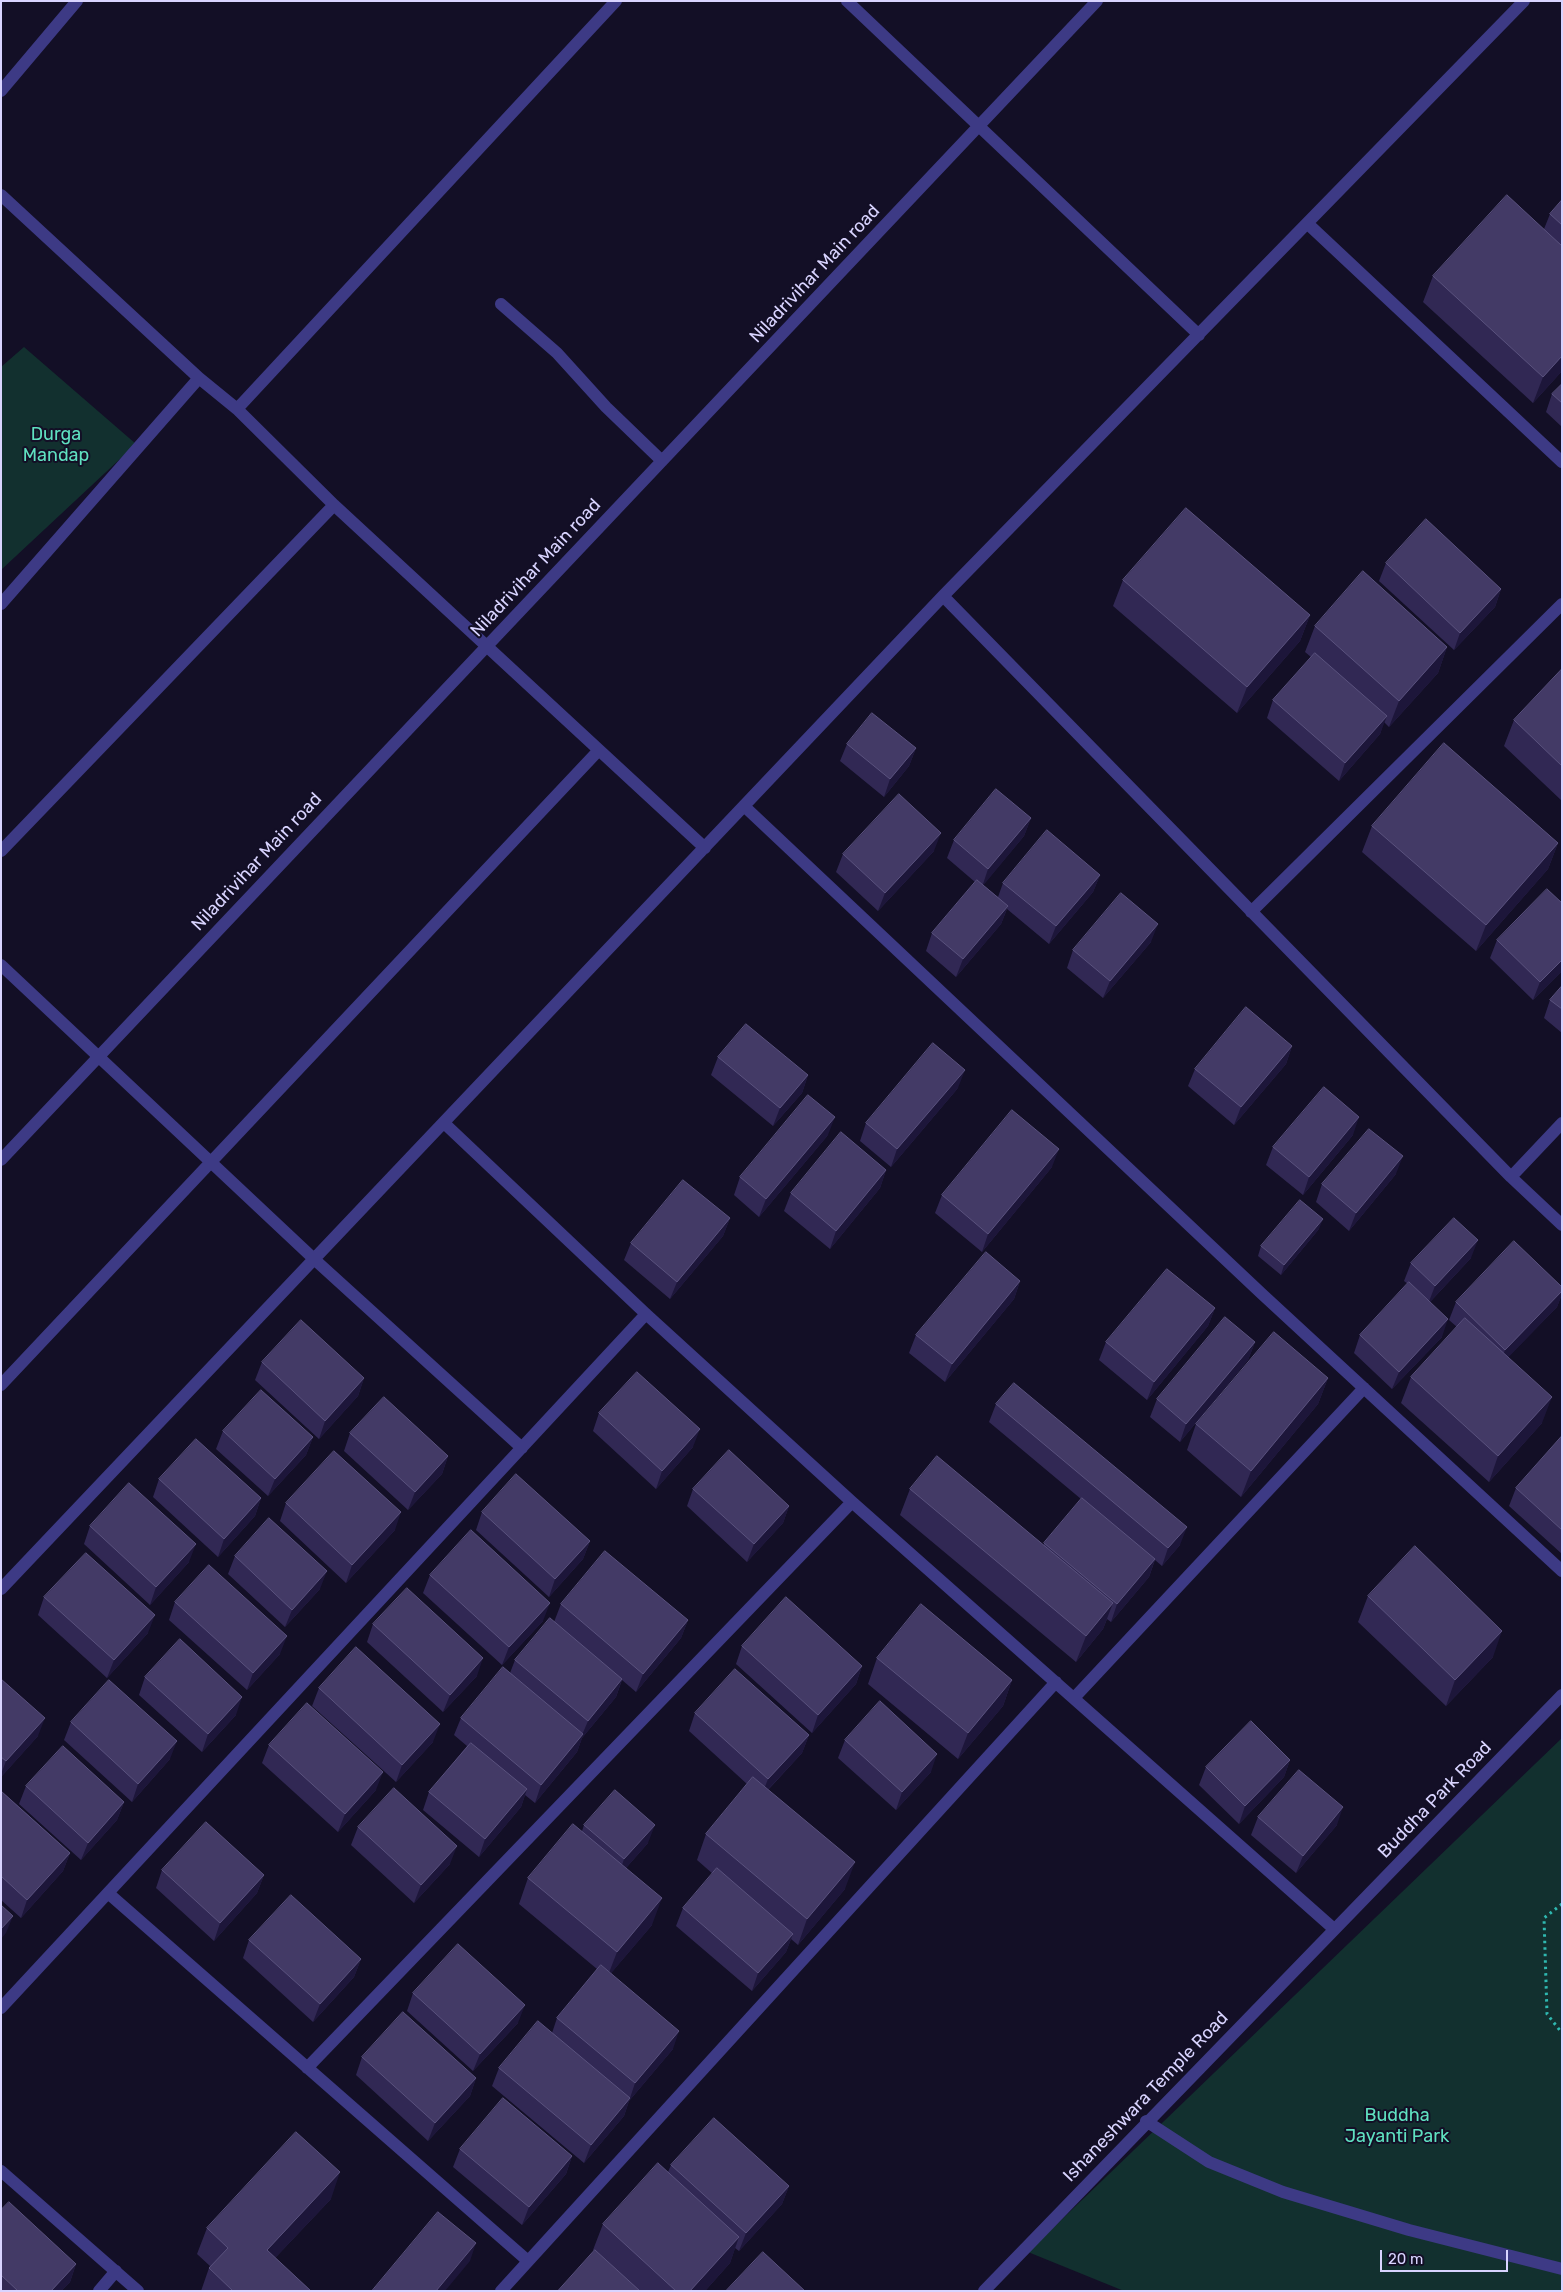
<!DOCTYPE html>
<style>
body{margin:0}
#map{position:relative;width:1563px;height:2292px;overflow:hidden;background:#130f26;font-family:Rubik,sans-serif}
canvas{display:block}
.frame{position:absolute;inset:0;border:2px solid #d9d4ff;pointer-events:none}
.scale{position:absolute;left:1380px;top:2250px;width:128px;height:22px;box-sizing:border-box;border:2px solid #d9d4ff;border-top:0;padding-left:6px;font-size:15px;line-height:18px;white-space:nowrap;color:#d9d4ff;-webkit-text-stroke:4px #130f26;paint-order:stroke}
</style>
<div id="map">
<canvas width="1563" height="2292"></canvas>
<div class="frame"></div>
<div class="scale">20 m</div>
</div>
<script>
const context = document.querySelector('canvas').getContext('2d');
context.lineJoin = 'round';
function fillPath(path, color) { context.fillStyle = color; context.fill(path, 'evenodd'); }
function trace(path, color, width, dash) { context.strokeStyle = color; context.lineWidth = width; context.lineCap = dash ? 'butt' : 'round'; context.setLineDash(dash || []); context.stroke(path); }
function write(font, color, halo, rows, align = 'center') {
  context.font = font + ' Rubik,sans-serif'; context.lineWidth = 4; context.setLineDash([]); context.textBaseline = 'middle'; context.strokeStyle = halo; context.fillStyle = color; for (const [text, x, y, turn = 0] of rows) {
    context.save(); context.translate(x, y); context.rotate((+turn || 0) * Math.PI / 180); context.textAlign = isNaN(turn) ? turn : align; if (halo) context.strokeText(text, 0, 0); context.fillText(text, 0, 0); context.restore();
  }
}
fillPath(new Path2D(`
 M24 347 136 444 1 570V367Z
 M1562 1738V2291H1124L1028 2252Z`), '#12302f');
trace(new Path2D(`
 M1562 1904 1544 1918 1547 2014 1562 2033`), '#2fb8b0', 3, [2.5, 4]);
trace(new Path2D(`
 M847 1 1199 335
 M1 91 77 1
 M1 195 199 378 237 409 334 505 705 848
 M1308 224 1562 462
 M501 304 557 353 606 407 662 461
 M237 409 616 1
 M943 596 1511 1177 1562 1225
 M1 604 199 378
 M744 806 1262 1294 1562 1571
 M1 851 334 505
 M1251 912 1562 604
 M1 965 314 1259 522 1448
 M444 1123 646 1314 852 1502 1334 1929
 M1 1160 1097 1
 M1511 1177 1562 1123
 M1 1385 599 750
 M1 1589 943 596 1524 1
 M1074 1698 1364 1388
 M108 1893 528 2261
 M1 2008 646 1314
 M307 2068 852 1502
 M1146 2121 1209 2162 1283 2192 1409 2230 1562 2269
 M1 2171 138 2291
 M99 2291 116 2271
 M501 2291 1056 1682
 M984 2291 1562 1695`), '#3d3a85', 12);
fillPath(new Path2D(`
 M1562 200V371L1533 403 1423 302 1433 276 1544 229 1550 214Z
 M1562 384V427L1546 412 1552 394Z
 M1386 563 1501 589 1495 607 1454 650 1379 581Z
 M1123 580 1310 615 1300 641 1237 713 1113 606Z
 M1315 626 1447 647 1438 673 1389 727 1384 722 1380 734 1339 781 1267 718 1273 700 1311 657 1305 652Z
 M1562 669V801L1504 746 1514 720Z
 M847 744 916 748 909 766 884 797 840 761Z
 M1031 818 1024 836 983 885 998 897 1003 883 1100 875 1093 892 1049 944 1007 909 1001 924 956 977 926 951 932 933 975 882 947 858 954 840Z
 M1372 826 1558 843 1548 869 1476 951 1362 852Z
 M934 851 878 911 836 872 843 854Z
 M1562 903V971L1533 1000 1490 958 1497 940Z
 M1151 942 1103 998 1067 968 1073 950Z
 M1562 986V1033L1544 1018 1550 1000Z
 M1292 1046 1286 1064 1234 1125 1188 1086 1195 1069Z
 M718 1057 808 1075 802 1093 773 1126 711 1075Z
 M958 1088 891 1167 860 1141 866 1123Z
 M828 1135 759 1217 734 1195 740 1177Z
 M1353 1135 1303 1195 1266 1165 1273 1147Z
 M1052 1167 982 1252 935 1213 942 1195Z
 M886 1170 880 1188 830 1249 784 1211 791 1193Z
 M1396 1174 1349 1231 1316 1202 1322 1184Z
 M730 1218 723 1236 670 1299 624 1260 631 1243Z
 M1319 1229 1281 1275 1258 1256 1261 1246Z
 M1471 1258 1430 1302 1442 1337 1392 1389 1354 1353 1360 1335 1408 1284 1404 1281 1411 1263Z
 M1020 1281 1014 1299 945 1382 909 1353 916 1335Z
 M1562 1287V1294L1557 1307 1508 1357 1542 1423 1489 1482 1401 1403 1411 1377 1457 1327 1449 1320 1456 1302Z
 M1215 1308 1208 1326 1147 1400 1099 1360 1106 1342Z
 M1255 1342 1248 1360 1180 1442 1150 1417 1157 1399Z
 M262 1362 364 1378 358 1396 319 1439 255 1380Z
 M1328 1378 1318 1404 1241 1497 1187 1450 1196 1424Z
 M996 1404 1180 1545 1162 1566 1155 1560 1149 1577 1111 1622 1107 1619 1103 1629 1076 1662 900 1515 910 1489 1044 1545V1543L1081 1499 989 1422Z
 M599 1413 693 1447 656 1489 593 1431Z
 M223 1431 313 1437 306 1455 268 1496 216 1449Z
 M350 1433 448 1456 442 1474 408 1510 344 1451Z
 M1562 1436V1554L1509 1506 1516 1488Z
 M159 1479 261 1498 255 1516 218 1557 153 1497Z
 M693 1489 789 1506 783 1523 747 1562 687 1506Z
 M286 1503 395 1530 346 1583 280 1521Z
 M482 1512 590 1541 583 1559 549 1597 476 1530Z
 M90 1526 189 1562 150 1605 84 1544Z
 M235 1556 320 1589 285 1627 228 1574Z
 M430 1575 543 1621 502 1665 423 1593Z
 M1368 1596 1493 1657 1446 1706 1358 1622Z
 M44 1597 148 1633 107 1678 38 1615Z
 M175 1602 280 1654 247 1690 169 1620Z
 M561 1604 688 1620 681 1638 636 1692 622 1680 616 1697 582 1738 577 1752 535 1803 525 1795 521 1807 479 1857 423 1810 429 1792 467 1746 454 1735 461 1718 510 1673 515 1660 554 1622Z
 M373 1624 477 1676 443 1712 367 1642Z
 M742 1646 862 1666 856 1684 812 1733 736 1664Z
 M877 1658 1012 1680 1003 1706 958 1759 868 1684Z
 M145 1677 236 1715 202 1752 139 1695Z
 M1 1679 38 1736 1 1777Z
 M319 1688 433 1742 396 1782 312 1706Z
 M695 1713 809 1735 802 1753 768 1790 845 1889 798 1945 791 1939 786 1952 752 1991 676 1926 683 1908 713 1874 697 1860 706 1834 747 1784 689 1731Z
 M71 1722 170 1759 132 1802 64 1740Z
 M845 1740 931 1772 896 1810 838 1758Z
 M269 1745 376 1790 338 1832 262 1763Z
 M1290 1760 1284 1777 1239 1824 1199 1785 1206 1767Z
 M26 1786 124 1802 117 1820 81 1860 19 1804Z
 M1 1791 70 1853 63 1871 21 1918 1 1900Z
 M1258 1817 1337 1825 1296 1873 1251 1835Z
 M584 1825 648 1843 626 1868 652 1925 611 1973 673 2049 629 2101 624 2116 584 2163 492 2086 499 2068 552 2033 557 2018 597 1969 519 1904 528 1878 582 1831Z
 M358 1827 450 1864 414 1903 351 1845Z
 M162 1870 264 1875 257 1893 214 1941 156 1888Z
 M249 1940 361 1959 354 1977 313 2022 243 1958Z
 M413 1993 518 2023 473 2071 407 2011Z
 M362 2057 476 2078 470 2096 428 2141 356 2075Z
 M460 2149 572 2156 566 2174 522 2225 453 2167Z
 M671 2165 789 2186 782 2204 739 2251 735 2248 730 2263 705 2291H558L594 2251 593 2250 603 2224 668 2172Z
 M331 2199 275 2258 311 2291H201L209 2268 210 2266 197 2254 207 2228Z
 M1 2210 76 2264 70 2282 61 2291H1Z`), '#312854');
fillPath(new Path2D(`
 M1562 356V371L1533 403 1543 377Z
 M1501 589 1495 607 1454 650 1460 633Z
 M1310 615 1300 641 1237 713 1247 687Z
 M1447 647 1438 673 1389 727 1399 701Z
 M1387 716 1380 734 1339 781 1345 763Z
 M916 748 909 766 884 797 890 779Z
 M1031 818 1024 836 982 887 988 869Z
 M941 833 934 851 878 911 885 893Z
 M1558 843 1548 869 1476 951 1486 925Z
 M1100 875 1093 892 1049 944 1056 926Z
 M1008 906 1001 924 956 977 963 959Z
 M1158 924 1151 942 1103 998 1110 981Z
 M1562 960V971L1533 1000 1540 982Z
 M1292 1046 1286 1064 1234 1125 1241 1107Z
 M965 1070 958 1088 891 1167 897 1149Z
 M808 1075 802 1093 773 1126 780 1108Z
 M835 1117 828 1135 759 1217 766 1199Z
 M1359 1117 1353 1135 1303 1195 1309 1177Z
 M1059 1149 1052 1167 982 1252 988 1234Z
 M1403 1156 1396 1174 1349 1231 1356 1213Z
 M886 1170 880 1188 830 1249 836 1231Z
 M730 1218 723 1236 670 1299 677 1282Z
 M1323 1219 1319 1229 1281 1275 1284 1265Z
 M1478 1240 1471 1258 1428 1304 1435 1286Z
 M1020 1281 1014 1299 945 1382 952 1364Z
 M1562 1291V1294L1557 1307 1498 1368 1505 1350Z
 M1215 1308 1208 1326 1147 1400 1154 1382Z
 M1448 1319 1442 1337 1392 1389 1399 1372Z
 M1255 1342 1248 1360 1180 1442 1186 1424Z
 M364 1378 358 1396 319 1439 325 1421Z
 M1328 1378 1318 1404 1241 1497 1251 1471Z
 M1552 1397 1542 1423 1489 1482 1498 1456Z
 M700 1429 693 1447 656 1489 662 1471Z
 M313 1437 306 1455 268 1496 275 1479Z
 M448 1456 442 1474 408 1510 415 1492Z
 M261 1498 255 1516 218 1557 224 1539Z
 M789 1506 783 1523 747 1562 754 1544Z
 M401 1512 395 1530 346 1583 352 1565Z
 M1187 1527 1180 1545 1162 1566 1168 1548Z
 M590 1541 583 1559 549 1597 555 1579Z
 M196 1544 189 1562 150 1605 156 1587Z
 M1155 1559 1149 1577 1111 1622 1117 1604Z
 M327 1571 320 1589 285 1627 292 1610Z
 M550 1603 543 1621 502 1665 509 1647Z
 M1113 1603 1103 1629 1076 1662 1086 1636Z
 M155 1615 148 1633 107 1678 114 1660Z
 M688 1620 681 1638 636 1692 643 1674Z
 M1502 1631 1493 1657 1446 1706 1455 1680Z
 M287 1636 280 1654 247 1690 253 1673Z
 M483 1658 477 1676 443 1712 450 1695Z
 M862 1666 856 1684 812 1733 818 1715Z
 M622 1679 616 1697 582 1738 577 1752 535 1803 541 1785 582 1735 588 1721Z
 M1012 1680 1003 1706 958 1759 968 1733Z
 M242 1697 236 1715 202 1752 208 1734Z
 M45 1718 38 1736 1 1777V1774L6 1761Z
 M440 1724 433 1742 396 1782 402 1765Z
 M809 1735 802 1753 761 1797 768 1779Z
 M177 1741 170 1759 132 1802 138 1784Z
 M937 1754 931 1772 896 1810 902 1792Z
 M1290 1760 1284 1777 1239 1824 1245 1806Z
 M383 1772 376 1790 338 1832 345 1814Z
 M527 1789 521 1807 479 1857 485 1839Z
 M124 1802 117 1820 81 1860 88 1843Z
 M1343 1807 1337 1825 1296 1873 1303 1856Z
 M655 1825 648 1843 618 1877 624 1859Z
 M457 1846 450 1864 414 1903 421 1885Z
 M70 1853 63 1871 21 1918 27 1900Z
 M855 1862 845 1889 798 1945 807 1919Z
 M264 1875 257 1893 214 1941 220 1923Z
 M662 1898 652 1925 607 1978 617 1952Z
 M13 1916 6 1933 1 1939V1929Z
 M793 1934 786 1952 752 1991 758 1973Z
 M361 1959 354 1977 313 2022 320 2004Z
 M525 2005 518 2023 473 2071 480 2054Z
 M679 2031 673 2049 629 2101 624 2116 584 2163 591 2145 630 2098 635 2083Z
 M476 2078 470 2096 428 2141 435 2123Z
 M572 2156 566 2174 522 2225 529 2207Z
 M340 2172 331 2199 258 2276 267 2250Z
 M789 2186 782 2204 739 2251 746 2233Z
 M739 2237 730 2263 705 2291H690Z
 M476 2243 470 2261 445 2291H436Z
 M76 2264 70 2282 61 2291H51Z`), '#1d163a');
const building = new Path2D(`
 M1507 195 1562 246V356L1543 377 1433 276Z
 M1562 200V225L1550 214Z
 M1562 384V403L1552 394Z
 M1186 508 1310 615 1247 687 1123 580Z
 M1426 519 1501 589 1460 633 1386 563Z
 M1363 571 1447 647 1399 701 1315 626Z
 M1315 653 1387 716 1345 763 1273 700Z
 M1562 669V766L1514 720Z
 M872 713 916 748 890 779 847 744Z
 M1444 743 1558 843 1486 925 1372 826Z
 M996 789 1031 818 988 869 954 840Z
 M899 794 941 833 885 893 843 854Z
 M1047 830 1100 875 1056 926 1003 883Z
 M977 880 1008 906 963 959 932 933Z
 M1547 889 1562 903V960L1540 982 1497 940Z
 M1121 893 1158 924 1110 981 1073 950Z
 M1562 986V1009L1550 1000Z
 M1246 1007 1292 1046 1241 1107 1195 1069Z
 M746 1024 808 1075 780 1108 718 1057Z
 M933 1043 965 1070 897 1149 866 1123Z
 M1324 1087 1359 1117 1309 1177 1273 1147Z
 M808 1095 835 1117 766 1199 740 1177Z
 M1012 1110 1059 1149 988 1234 942 1195Z
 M1369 1129 1403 1156 1356 1213 1322 1184Z
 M841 1132 886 1170 836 1231 791 1193Z
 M683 1180 730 1218 677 1282 631 1243Z
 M1300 1200 1323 1219 1284 1265 1261 1246Z
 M1454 1218 1478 1240 1435 1286 1411 1263Z
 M1514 1241 1562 1287V1291L1505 1350 1456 1302Z
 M986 1252 1020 1281 952 1364 916 1335Z
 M1167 1269 1215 1308 1154 1382 1106 1342Z
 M1409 1282 1448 1319 1399 1372 1360 1335Z
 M1225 1317 1255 1342 1186 1424 1157 1399Z
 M1465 1318 1552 1397 1498 1456 1411 1377Z
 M301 1320 364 1378 325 1421 262 1362Z
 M1274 1332 1328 1378 1251 1471 1196 1424Z
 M637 1372 700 1429 662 1471 599 1413Z
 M1014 1383 1187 1527 1168 1548 996 1404Z
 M261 1390 313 1437 275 1479 223 1431Z
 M384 1397 448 1456 415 1492 350 1433Z
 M1562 1436V1530L1516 1488Z
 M196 1439 261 1498 224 1539 159 1479Z
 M729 1450 789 1506 754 1544 693 1489Z
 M334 1451 401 1512 352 1565 286 1503Z
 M937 1456 1113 1603 1086 1636 910 1489Z
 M516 1474 590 1541 555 1579 482 1512Z
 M129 1483 196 1544 156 1587 90 1526Z
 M1082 1498 1155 1559 1117 1604 1044 1543Z
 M269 1518 327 1571 292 1610 235 1556Z
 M471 1530 550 1603 509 1647 430 1575Z
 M1415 1546 1502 1631 1455 1680 1368 1596Z
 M605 1551 688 1620 643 1674 561 1604Z
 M86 1553 155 1615 114 1660 44 1597Z
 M209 1565 287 1636 253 1673 175 1602Z
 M407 1588 483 1658 450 1695 373 1624Z
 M786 1597 862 1666 818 1715 742 1646Z
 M921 1604 1012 1680 968 1733 877 1658Z
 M550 1618 622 1679 588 1721 515 1660Z
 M180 1639 242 1697 208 1734 145 1677Z
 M356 1647 440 1724 402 1765 319 1688Z
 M503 1667 583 1734 541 1785 461 1718Z
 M735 1669 809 1735 768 1779 695 1713Z
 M1 1679 45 1718 6 1761 1 1757Z
 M109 1680 177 1741 138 1784 71 1722Z
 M880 1701 937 1754 902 1792 845 1740Z
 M307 1703 383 1772 345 1814 269 1745Z
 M1251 1721 1290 1760 1245 1806 1206 1767Z
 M471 1743 527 1789 485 1839 429 1792Z
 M63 1746 124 1802 88 1843 26 1786Z
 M1299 1770 1343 1807 1303 1856 1258 1817Z
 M753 1777 855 1862 807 1919 706 1834Z
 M394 1788 457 1846 421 1885 358 1827Z
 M615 1790 655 1825 624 1859 584 1825Z
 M1 1791 70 1853 27 1900 1 1876Z
 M206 1822 264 1875 220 1923 162 1870Z
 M573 1824 662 1898 617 1952 528 1878Z
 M717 1868 793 1934 758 1973 683 1908Z
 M291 1895 361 1959 320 2004 249 1940Z
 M1 1905 13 1916 1 1929Z
 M458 1944 525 2005 480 2054 413 1993Z
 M601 1965 679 2031 635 2083 557 2018Z
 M403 2012 476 2078 435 2123 362 2057Z
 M538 2021 630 2098 591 2145 499 2068Z
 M503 2098 572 2156 529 2207 460 2149Z
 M714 2118 789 2186 746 2233 671 2165Z
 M296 2132 340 2172 267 2250 311 2291H233L209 2268 228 2248 207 2228Z
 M658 2163 739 2237 690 2291H676L603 2224Z
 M9 2202 76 2264 51 2291H18L1 2275V2210Z
 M438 2212 476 2243 436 2291H372Z
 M595 2250 640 2291H558Z
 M763 2252 805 2291H726Z`);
fillPath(building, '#433a66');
trace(building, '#5a527e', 1);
write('18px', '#d9d4ff', '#130f26', [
 ["Niladrivihar Main road",815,274,-47],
 ["Niladrivihar Main road",536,568,-47],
 ["Niladrivihar Main road",257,862,-47],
 ["Buddha Park Road",1435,1800,-46],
 ["Ishaneshwara Temple Road",1146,2097,-46]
]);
write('18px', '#5fe0c0', '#130f26', [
 ["Durga",56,435],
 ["Mandap",56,456],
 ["Buddha",1397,2116],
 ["Jayanti Park",1397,2137]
]);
</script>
